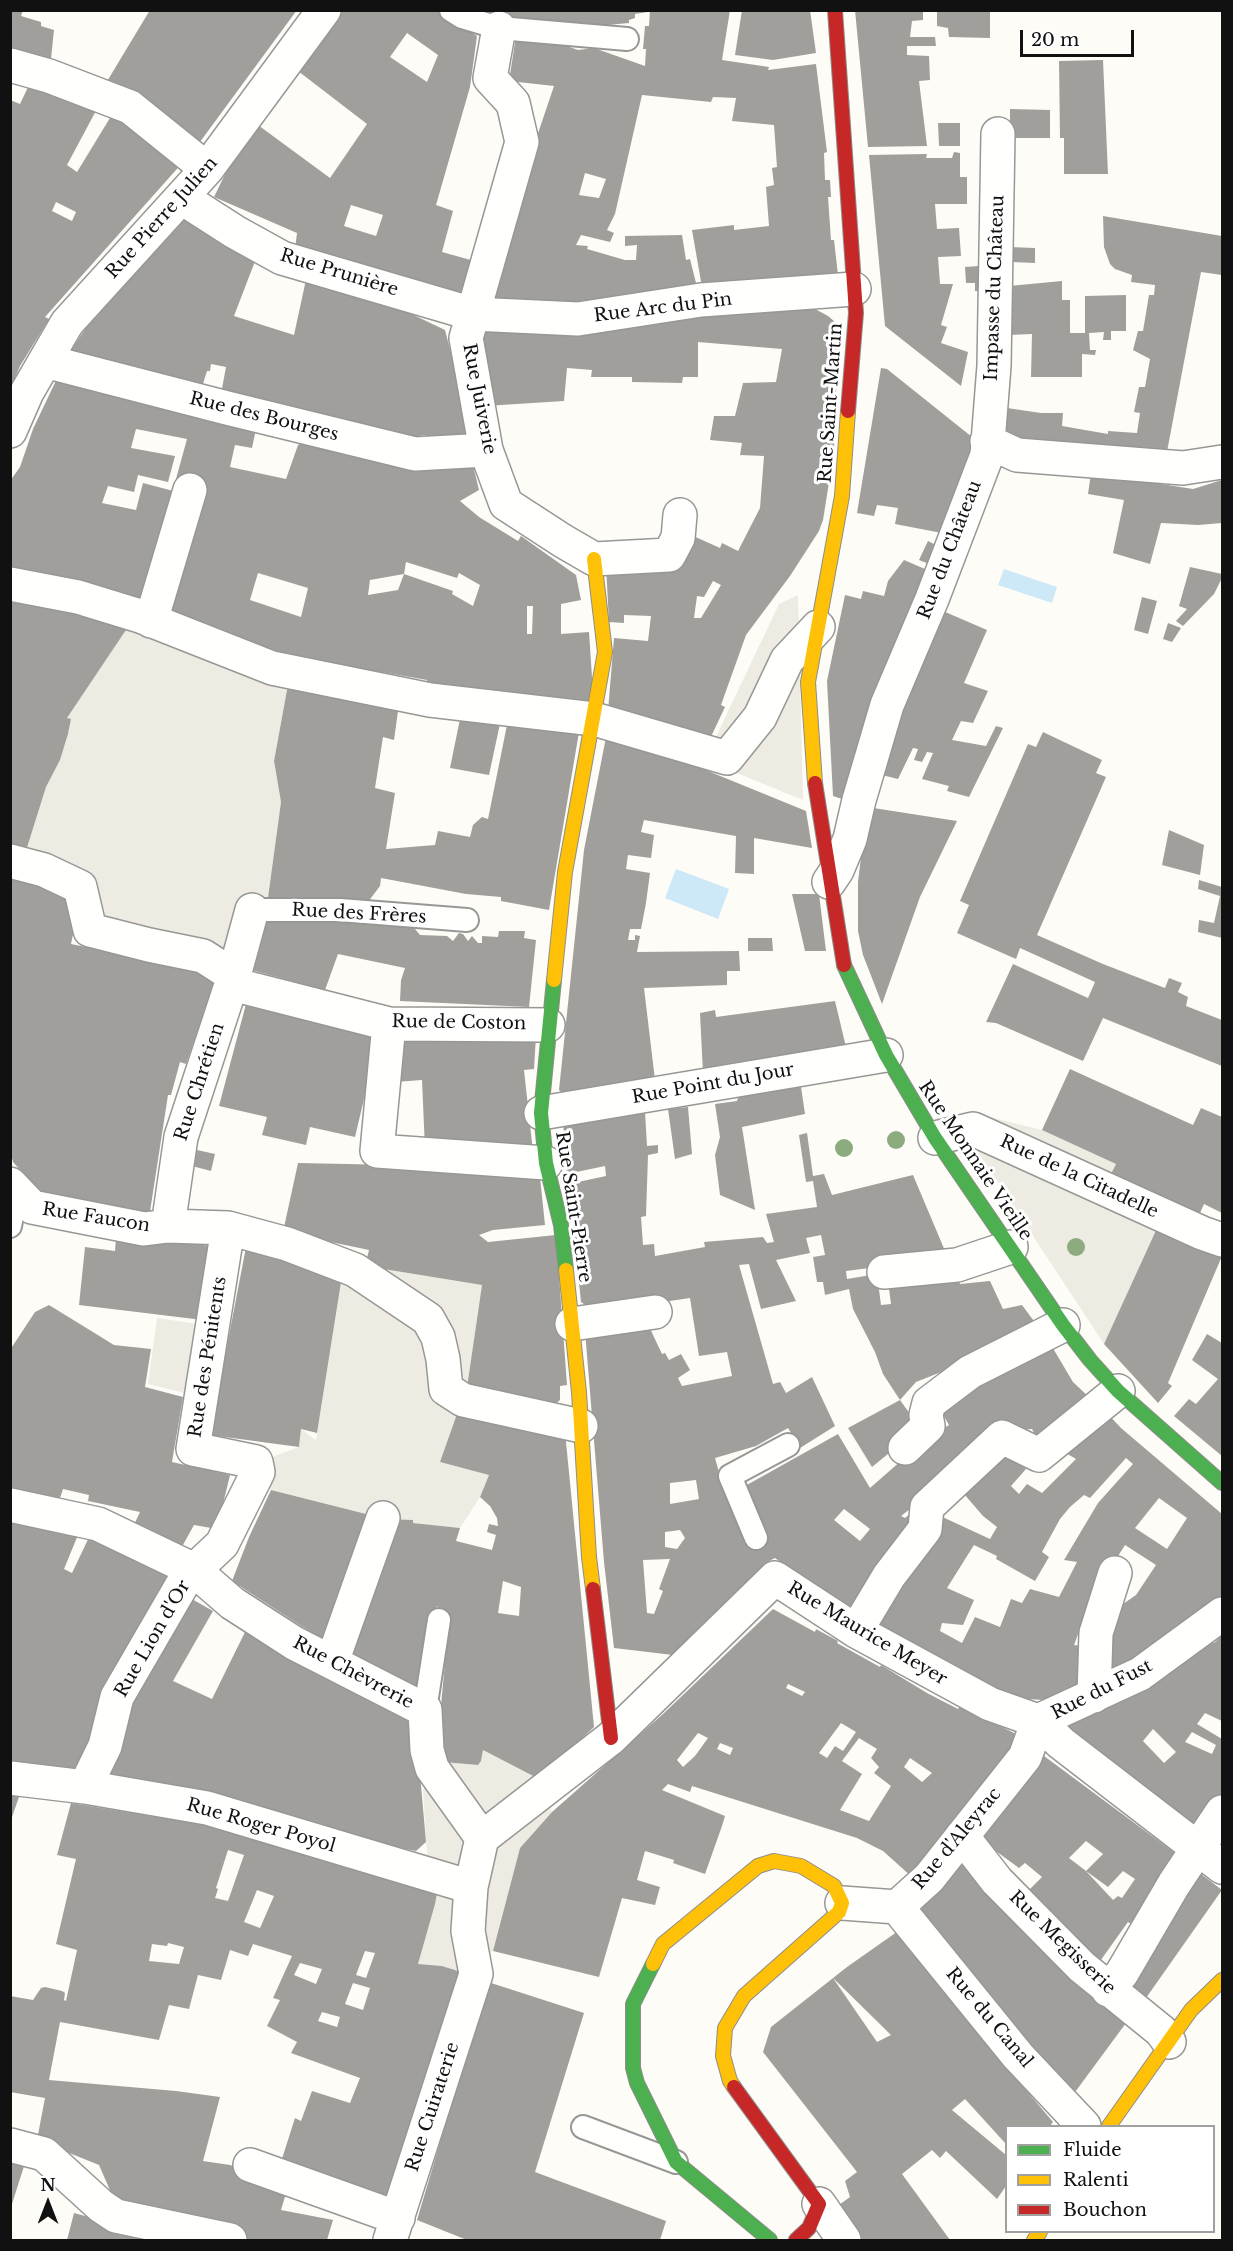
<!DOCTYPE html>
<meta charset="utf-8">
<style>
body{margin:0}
#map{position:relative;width:1233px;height:2251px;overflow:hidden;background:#fdfcf7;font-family:"Libre Baskerville",serif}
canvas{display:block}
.frame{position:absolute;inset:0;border:12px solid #111;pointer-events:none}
.legend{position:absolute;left:1005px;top:2125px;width:210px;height:108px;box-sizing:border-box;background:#fff;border:2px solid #a0a0a0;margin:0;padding:8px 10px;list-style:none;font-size:18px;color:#111}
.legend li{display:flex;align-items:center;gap:12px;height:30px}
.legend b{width:30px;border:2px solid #a0a0a0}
.north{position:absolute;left:18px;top:2173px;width:60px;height:60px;-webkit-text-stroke:4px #fff;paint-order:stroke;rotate:0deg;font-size:16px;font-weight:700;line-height:24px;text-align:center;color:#111}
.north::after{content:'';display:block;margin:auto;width:21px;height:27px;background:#111;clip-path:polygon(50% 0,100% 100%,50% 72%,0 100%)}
.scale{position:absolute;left:1020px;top:30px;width:114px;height:27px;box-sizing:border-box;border:3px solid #111;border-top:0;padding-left:8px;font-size:18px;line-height:21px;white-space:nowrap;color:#111;-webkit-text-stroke:4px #fff;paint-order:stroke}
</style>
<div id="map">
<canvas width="1233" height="2251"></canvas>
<div class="frame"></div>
<ul class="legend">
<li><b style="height:8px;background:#4caf50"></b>Fluide</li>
<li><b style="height:8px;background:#ffc107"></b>Ralenti</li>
<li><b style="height:8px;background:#c62828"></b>Bouchon</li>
</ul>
<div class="north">N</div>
<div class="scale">20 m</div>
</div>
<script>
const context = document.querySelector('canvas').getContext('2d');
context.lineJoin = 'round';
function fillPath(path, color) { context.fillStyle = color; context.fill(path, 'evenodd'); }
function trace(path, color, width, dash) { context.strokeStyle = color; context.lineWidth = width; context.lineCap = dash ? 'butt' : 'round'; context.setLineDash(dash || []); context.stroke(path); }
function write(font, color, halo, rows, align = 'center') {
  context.font = font + ' "Libre Baskerville",serif'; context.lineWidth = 6; context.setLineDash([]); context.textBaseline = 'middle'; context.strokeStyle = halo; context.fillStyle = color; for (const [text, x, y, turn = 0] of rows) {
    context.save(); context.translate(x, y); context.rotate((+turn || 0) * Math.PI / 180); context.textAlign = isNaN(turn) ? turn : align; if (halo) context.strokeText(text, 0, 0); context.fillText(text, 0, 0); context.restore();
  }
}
fillPath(new Path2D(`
 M798 595 803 800 705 760 779 604Z
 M132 621 300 681 287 690 274 761 281 802 267 905 237 962 90 930 25 854 46 787 60 760 68 734 71 720 67 718Z
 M982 1115 1042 1130 1116 1164 1108 1180 1158 1226 1104 1344 964 1131Z
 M365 1266 482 1285 466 1394 440 1462 489 1475 480 1497 460 1528 413 1523V1520L383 1518 271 1490 258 1472 256 1463 299 1447 301 1429 316 1440 342 1276Z
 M157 1318 212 1326 201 1397 148 1384Z
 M483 1750 539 1779 552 1812 520 1848 493 1951 474 1961 468 1974 442 1966 418 1964 437 1893 428 1869 423 1790 432 1768 443 1762 478 1765 481 1761Z`), '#edebe2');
fillPath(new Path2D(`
 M1004 569 1057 587 1052 603 998 585Z
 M676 869 729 889 718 919 665 898Z`), '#cde8f7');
fillPath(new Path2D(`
 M10 10H23L21 16 41 22V26L54 30 50 68 10 56Z
 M150 10H297L197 146 103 88Z
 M342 10H436L477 36 470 87 436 205 453 211 442 252 478 262 459 301 295 249 297 233 214 197 233 158 258 125 330 178 367 124 298 71ZM407 33 438 55 427 82 390 57ZM351 205 383 215 376 236 344 226Z
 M472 10H648V12L635 14V18L629 20V23L597 26 574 25V22L559 21V25L517 20Z
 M650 10H730L722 60 769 67 768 70 816 64 827 152 824 153 825 180H830L831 197H828L831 240H834L838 275 813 278V275L775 279 703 293 692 230 734 225V230L769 226 766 187 774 185 772 168 777 167 774 125 732 121 736 98 713 97 711 102 642 95 615 214 607 230 614 233 610 242 581 235 576 245 588 246 587 249 625 260H636L637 245 625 246V236L682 235 686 260 690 259 699 295 638 303 492 302 530 157 554 86 509 81 516 36 558 43 578 50 594 48 645 66 646 49H643L645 26H649ZM585 173 606 179 599 198 579 195Z
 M742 10H810L816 53 773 60 735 55Z
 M855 10H923V20L912 21 910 37H935L936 46H907V55L929 56 930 80 919 81 927 146 868 147Z
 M937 10H990V38L949 37 948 28 937 26Z
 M1103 60 1108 174H1064V138H1060L1059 61Z
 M30 83 98 107 67 165 77 172 113 113 184 161 45 317 49 319 20 366 10 390V100L20 104ZM56 202 76 212 72 221 52 211Z
 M1010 109 1050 110V138H1010Z
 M938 123H960V146H939Z
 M954 152 960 153V177H967V204H935L937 229 959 228 961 256 938 257 940 284H953L941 325 947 327 941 343 968 352 961 386 885 326 869 155 927 154 926 158H952Z
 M187 213 257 256 234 316 294 335 307 275 401 309 445 330 472 435 426 443 425 435 397 440 221 394 226 367 211 364 210 371H207L202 387 68 355 93 317Z
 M1103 216 1222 236V275L1201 272 1166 457 1012 443 1007 433V408L1041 413H1063L1062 426 1108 434V431L1137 433 1140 413 1134 412 1139 387H1145L1150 359 1133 350 1138 331H1143L1149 295H1154L1155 285 1131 282 1132 275 1115 269 1110 264 1104 247Z
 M1010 247 1035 248V263L1011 262Z
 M992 265 991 291H975V283H966L965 267Z
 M1062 281V300H1070V333H1085V296L1126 295V331H1111V340H1103L1104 332 1089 333 1090 350H1096L1095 355 1082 354V377H1031L1032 334 1008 335 1009 286Z
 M805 309 817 310 828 316 834 321 838 333 834 451 823 520 819 531 790 576 746 635 721 705 725 707 709 741 608 711 614 638 648 641 651 616 624 615V623L609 622 606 566 681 567 689 534 720 548 722 543 738 551 760 508 764 456 740 455 742 443 710 440 714 416H735L743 383 776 382 782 349 698 342V377H683L682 383 632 382V377H591L592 370 567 368 564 401 485 406 479 372 483 326 628 329 710 315ZM713 581 721 585 701 618H694L697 596 704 597Z
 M881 368 887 369 972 437 965 478 947 534 895 524 898 508 877 505 874 516 857 513Z
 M61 370 257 424 252 448 235 445 230 467 286 479 298 445 312 437 359 457 387 464 388 459 471 457 479 490 460 501 479 517 518 541 521 536 576 575 581 600 561 604V634L589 632 594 707 526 694 525 700 426 685 427 680 358 668 357 673 313 663 284 653 232 639 161 606 197 485 176 479 187 439 136 429 131 448 175 456 168 482 138 475 134 492 108 486 102 503 136 510 143 483 181 493 151 603 10 570V481L20 467 33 429ZM406 562 457 578 459 573 480 585 473 606 452 594 453 591 404 574 398 590 368 595 370 580 404 574ZM258 573 308 588 301 617 250 600ZM527 606H533L532 634H527Z
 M1091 473 1193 489 1222 480V523L1198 525 1161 523 1150 564 1113 553 1124 500 1088 494Z
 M928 541 942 548 934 566 919 560Z
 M904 560 932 572 848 801 833 796 827 681 845 595 861 599 863 591 884 596 888 581Z
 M1190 567 1222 574V578L1214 594 1183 626 1176 621 1187 609 1179 606Z
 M10 596 132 621 67 718 71 719 68 734 60 760 46 787 25 854 10 850Z
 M1142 597 1157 601 1148 634 1134 630Z
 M943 611 987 630 964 683 988 691 973 723 961 721 952 740 986 746 996 726 1003 728 969 797 947 791 949 786 922 779 933 753 927 752 922 762 914 760 918 749 913 748 898 779 878 774 888 742Z
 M1168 623 1181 628 1172 642 1163 639Z
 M300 681 399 704 394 740 383 737 375 788 395 793 386 849 435 845 438 831 470 837 473 825 482 817 488 819 508 720 579 732 549 910 501 901V897L466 894 381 878 380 886 365 906 267 905 281 802 274 761 287 690Z
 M461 714 501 719 489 775 450 768Z
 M607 732 664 753 806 811 812 848 754 838V874L735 873 736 836 644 820 641 832 654 835 651 858 628 855 626 869 650 873 646 903 641 929H630L628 940H635V935L640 936 637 952 739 951 740 971H727V985L644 988 655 1080 563 1094 559 1090 584 850Z
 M1043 732 1102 760 1096 773 1106 777 1037 935 1103 964 1165 988 1169 978 1182 983 1178 992 1188 997 1186 1006 1222 1020V1066L1103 1018 1083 1061 996 1023 986 1022 1013 964 1088 998 1095 982 1020 948 1016 959 957 933 969 905 960 901 1028 744 1036 747Z
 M867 807 957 821 920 897 882 1004 863 955 858 931V882Z
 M1169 830 1204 845 1200 875 1162 865Z
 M10 876 81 896 71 944 220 974 212 1001 208 1000 186 1064 180 1062 171 1095H168L149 1218 76 1211 35 1187 13 1162 10 1150Z
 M1199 880 1222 887V938L1198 932 1199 920 1214 923 1220 896 1198 889Z
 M792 894H819L826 951H805Z
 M263 915 386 921 415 929 420 935 447 936 453 941 459 933 463 934 468 941 472 936 478 943H482V936L498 937 499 931H525L524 938 536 940 529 1007 400 1001 401 980 405 968 338 954 325 990 244 968Z
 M748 938H772L773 951H748Z
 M835 1001 846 1047 703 1073 700 1013 715 1010 716 1017Z
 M246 1004 379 1036 355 1137 310 1127 306 1145 262 1135 267 1117 219 1106Z
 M536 1036 534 1069 524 1070 533 1152 425 1149 422 1080 395 1082 404 1038Z
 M1070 1069 1193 1125 1201 1108 1222 1117V1213L1204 1204 1197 1220 1108 1180 1116 1164 1042 1130Z
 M800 1080 805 1114 742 1127 755 1210 720 1195 715 1155 720 1137 715 1104 737 1101 739 1093Z
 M688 1107 692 1154 675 1159 668 1109Z
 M645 1112 647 1146 658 1145V1153L648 1155 646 1216 641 1217 643 1245 654 1244 655 1256 705 1247 704 1242 763 1237 767 1243 774 1242 766 1214 817 1207 813 1181 806 1182 799 1135 807 1133 813 1176 824 1174 832 1195 913 1175 948 1258 846 1271 847 1279 877 1274 881 1305 891 1304 888 1281 957 1274 960 1284 990 1281 1003 1309 1022 1305 1042 1332 916 1382 900 1400 883 1374 875 1352 853 1309 849 1289 825 1295 823 1282H817L813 1257 825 1255 821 1235 806 1238 810 1253 776 1260 796 1301 761 1309 749 1264 739 1265 773 1384 780 1382 786 1393 812 1377 835 1426 800 1448 788 1428 756 1446 715 1458 725 1494 752 1541 745 1486 838 1434 870 1488 927 1438 949 1425 941 1411 976 1382 1051 1345 1073 1382 1093 1401 1037 1439 1032 1429 1010 1431 901 1516 905 1518 911 1513 936 1514 990 1539 997 1527 983 1516 958 1487 999 1444 1026 1469 1011 1486 1019 1494 1027 1484 1042 1493 1076 1459 1059 1449 1104 1410 1121 1428 1222 1514V1598L1154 1650 1103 1672 1110 1613 1136 1595 1156 1565 1125 1545 1088 1604 1089 1605 1074 1645 1083 1646 1080 1683 1044 1700 1009 1698 828 1597 775 1558 765 1563 673 1655 614 1648 604 1562 585 1331 646 1320 662 1354 665 1353 669 1360 681 1354 690 1370 678 1378 682 1386 732 1376 727 1352 699 1356 690 1298 595 1312 581 1302 569 1184 606 1176 605 1166 567 1174 563 1122ZM1126 1458 1133 1464 1098 1503 1064 1560 1077 1562 1059 1597 1030 1589 1022 1603 1011 1599 1000 1627 975 1617 962 1643 940 1631 942 1623 963 1625 974 1600 947 1588 974 1545 997 1556 996 1559 1035 1581 1049 1557 1042 1552 1060 1519 1070 1507 1084 1495 1090 1498ZM696 1480 699 1499 670 1504V1483ZM1159 1498 1187 1518 1167 1549 1135 1528ZM844 1509 870 1529 860 1541 834 1520ZM680 1530 685 1538 677 1549 665 1547V1532ZM670 1559 659 1589 663 1591 654 1614 647 1613 643 1560Z
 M197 1150 215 1154 211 1171 192 1166Z
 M298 1163 539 1168 545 1225 493 1230 479 1235 488 1242 556 1235 567 1385 560 1386V1400L549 1410 466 1394 482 1285 365 1266 369 1250 283 1232Z
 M1158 1226 1222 1256 1168 1383 1172 1386 1158 1403 1104 1344Z
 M116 1237 224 1247 211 1321 79 1305 85 1247 115 1251Z
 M246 1247 342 1276 317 1433 301 1429 299 1447 210 1435Z
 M49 1305 114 1345 151 1349 145 1387 183 1397 172 1462 230 1475 217 1529 194 1525 179 1552 172 1571 81 1771 10 1762V1515L80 1530 64 1569 72 1573 92 1531 132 1529 140 1512 88 1501 89 1495 63 1489 58 1504 10 1491V1350L35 1312Z
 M1207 1334 1222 1343V1456L1174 1416 1189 1399 1196 1404 1218 1379 1192 1360Z
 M900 1400 920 1428 872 1467 848 1428Z
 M457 1414 524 1428 523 1431 564 1436 566 1442 594 1727 539 1779 483 1750 481 1761 478 1765 443 1762 437 1749 449 1619 437 1606 425 1693 342 1652 390 1519 413 1520V1523L460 1528 456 1541 492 1550 496 1535 487 1532 489 1524 498 1526 497 1518 490 1506 480 1497 489 1475 440 1462ZM503 1581 521 1587 519 1616 498 1613Z
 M271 1490 378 1517 332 1646 232 1581 249 1537Z
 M183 1594 213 1611 173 1681 212 1699 246 1630 415 1717 426 1842 416 1851 385 1845 104 1780 122 1718Z
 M773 1609 815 1632 816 1629 838 1641 837 1643 880 1667 881 1665 927 1693 958 1709 960 1706 1022 1737 912 1877 883 1851 857 1838 692 1786 690 1792 668 1784 662 1790 725 1816 722 1826 705 1874 673 1863 674 1860 645 1851 637 1880 660 1887 655 1905 622 1898 599 1977 493 1951 520 1848 552 1812 663 1714ZM788 1684 805 1692 802 1696 786 1688ZM841 1723 856 1732 843 1751 835 1746 827 1758 819 1753ZM698 1733 708 1738 695 1756 683 1767 677 1760ZM859 1738 877 1749 871 1758 879 1767 874 1773 891 1786 869 1821 840 1810 862 1774 842 1761ZM720 1743 733 1748 730 1755 717 1749ZM910 1758 932 1773 922 1782 904 1767Z
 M1222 1635V1721L1205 1713 1197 1724 1222 1739V1799L1203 1831 1065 1728 1063 1723 1204 1636 1214 1643ZM1153 1729 1176 1752 1164 1763 1143 1741ZM1192 1732 1216 1745 1212 1754 1185 1742Z
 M1040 1753 1183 1859 1143 1932 1128 1922 1093 1971 1022 1897 1042 1877 1025 1863 1019 1868 978 1838ZM1086 1841 1103 1854 1086 1871 1069 1858ZM1086 1871 1108 1887 1123 1871 1135 1879 1122 1898 1118 1896 1113 1900Z
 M10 1792 20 1794 11 1820H10Z
 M71 1803 205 1825 437 1893 435 1904 418 1964 442 1966 468 1974 392 2209 280 2165 295 2118 301 2121 312 2091 350 2103 360 2078 291 2053 297 2042 267 2026 280 2000 273 1998 292 1956 253 1944 248 1956 230 1950 221 1980 198 1975 189 2009 169 2005 159 2040 60 2022 49 2080 176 2091 220 2097 203 2161 230 2165 289 2183 281 2210 333 2220 327 2240H252L116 2204 99 2165 37 2140 45 2098 10 2092V1996L33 2000 41 1988 45 1987 62 1991 65 1993 64 2000 66 2001 77 1950 56 1944 76 1859 57 1855ZM228 1850 244 1855 228 1901 215 1898 218 1889 216 1888ZM257 1890 274 1896 260 1928 244 1922ZM168 1943 184 1947 179 1964 149 1961 152 1944 167 1946ZM365 1951 375 1953 366 1978 356 1975ZM300 1963 322 1969 316 1984 294 1975ZM353 1983 370 1988 363 2010 345 2004ZM322 2012 340 2017 337 2027 318 2021Z
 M963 1855 1126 2023 1067 2103 908 1913Z
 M1197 1871 1222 1890 1146 1998 1132 1989Z
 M901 1929 1005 2065 1053 2122 1050 2126H1006V2144L965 2099 952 2110 1006 2155V2186L997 2199 946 2151 940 2158 932 2150 902 2174 950 2240H863L836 2207 850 2197 845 2181 857 2172 763 2052 771 2027 847 1967ZM833 1978 891 2035 877 2042Z
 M488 1982 584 2013 535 2172 666 2221 660 2240H467L417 2220Z
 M10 2156 26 2160 11 2207H10Z
 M74 2213 144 2232 142 2240H67Z`), '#a19f9c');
const lane = new Path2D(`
 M451 10 462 17 499 28 627 39
 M252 910H340L467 920
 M10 1226 17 1191
 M756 1538 730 1476 788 1445
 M425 1710 439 1620
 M583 2127 676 2162`);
const street = new Path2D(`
 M499 28 490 78 513 103 522 142 466 338 486 450 506 504 563 541 594 559 669 555 678 538 680 515
 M10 65 49 76 130 107 207 169
 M182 198 235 232 282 258 473 314 578 319 701 300 854 289
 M45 361 227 408 415 454 486 450
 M10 431 27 392 67 323 207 169 324 10
 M987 441 1017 455 1183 468 1222 462
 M10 584 78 597 140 616 272 668 430 700 594 719 727 758 760 717 787 660 818 627
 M151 621 190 490
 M10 861 44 870 80 887 90 930 149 945 203 956 234 976
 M829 882 837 870 850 839 859 800 887 705 932 599 987 455 994 366 998 134
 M232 984 389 1024 548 1025
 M389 1024 377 1151 546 1163
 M541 1113 886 1055
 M935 1138 973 1129 1202 1233 1222 1240
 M10 1184 32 1207 144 1229 168 1226 228 1228 287 1244 355 1270 428 1319 438 1337 443 1359 446 1389 463 1400 581 1426
 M168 1226 181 1137 234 976 252 910
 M884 1272 957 1265 1011 1247
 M572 1324 655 1312
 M905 1448 928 1426 926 1415 929 1403 970 1372 1063 1325
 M10 1505 98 1524 194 1570 232 1603 294 1643 425 1710 427 1750 432 1768 482 1838
 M856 1631 889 1576 925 1529 927 1507 1002 1437 1039 1455 1118 1391
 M332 1662 383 1518
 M1094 1696 1096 1633 1115 1573
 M1038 1721 1140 1674 1222 1614
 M10 1778 85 1787 207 1808 471 1887
 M85 1787 105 1746 117 1697 186 1578 222 1544 258 1472 256 1462 193 1449 228 1228
 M962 1836 997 1881 1082 1967 1161 2031 1169 2042
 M482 1838 611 1738 775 1578 856 1631 990 1704 1038 1721 1061 1743 1222 1867
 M842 1903 897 1907 929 1878 1025 1757 1038 1721
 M897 1907 1018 2056 1084 2126
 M1108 1990 1122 1973 1174 1884 1222 1812
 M10 2145 44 2154 101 2206 116 2216 230 2240
 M250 2165 398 2218
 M819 2204 844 2240
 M390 2240 476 1974 468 1931 471 1887 482 1838`);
const fast = new Path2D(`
 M844 965 886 1055 935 1138 1063 1325 1090 1360 1118 1391 1222 1483
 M554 980 541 1113 546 1163 561 1225 566 1270
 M653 1964 633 2004V2068L637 2083 676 2162 770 2240`);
const slow = new Path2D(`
 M815 783 808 682 842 496 848 411
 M554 980 565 872 605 652 594 559
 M566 1270 579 1392 589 1557 593 1589
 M653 1964 663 1944 758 1866 774 1861 801 1866 834 1886 842 1903 839 1912 744 1996 725 2028 723 2056 730 2081 734 2087
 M1109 2126 1191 2010 1222 1980
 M1034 2240 1040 2232`);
const jam = new Path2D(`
 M835 10 856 313 848 411
 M815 783 844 965
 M593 1589 611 1738
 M734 2087 819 2204 809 2228 796 2240`);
trace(lane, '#979795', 26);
trace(street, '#979795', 36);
trace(fast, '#8e8d8b', 16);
trace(slow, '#8e8d8b', 16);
trace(jam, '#8e8d8b', 16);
trace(lane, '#fffffe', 22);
trace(street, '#fffffe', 33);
trace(fast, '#4caf50', 14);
trace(slow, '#ffc107', 14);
trace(jam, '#c62828', 14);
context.fillStyle = '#8cac80';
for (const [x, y] of [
 [896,1140],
 [844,1148],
 [1076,1247]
]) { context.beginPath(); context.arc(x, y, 9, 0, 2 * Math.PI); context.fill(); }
write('18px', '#111', '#fff', [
 ["Rue Pierre Julien",162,218,-48],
 ["Rue Prunière",339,273,17],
 ["Impasse du Château",995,288,-88],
 ["Rue Arc du Pin",663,308,-7],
 ["Rue Juiverie",479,399,79],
 ["Rue Saint-Martin",831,403,-86],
 ["Rue des Bourges",264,417,14],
 ["Rue du Château",950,550,-69],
 ["Rue des Frères",359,914,3],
 ["Rue de Coston",459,1023,1],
 ["Rue Chrétien",200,1082,-72],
 ["Rue Point du Jour",713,1084,-10],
 ["Rue Monnaie Vieille",975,1161,56],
 ["Rue de la Citadelle",1079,1177,25],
 ["Rue Saint-Pierre",573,1207,81],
 ["Rue Faucon",96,1218,9],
 ["Rue des Pénitents",208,1357,-81],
 ["Rue Maurice Meyer",867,1634,31],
 ["Rue Lion d'Or",153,1639,-60],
 ["Rue Chèvrerie",353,1673,28],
 ["Rue du Fust",1102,1690,-27],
 ["Rue Roger Poyol",261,1826,16],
 ["Rue d'Aleyrac",957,1839,-50],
 ["Rue Megisserie",1062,1943,44],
 ["Rue du Canal",989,2018,50],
 ["Rue Cuiraterie",433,2107,-72]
]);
</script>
